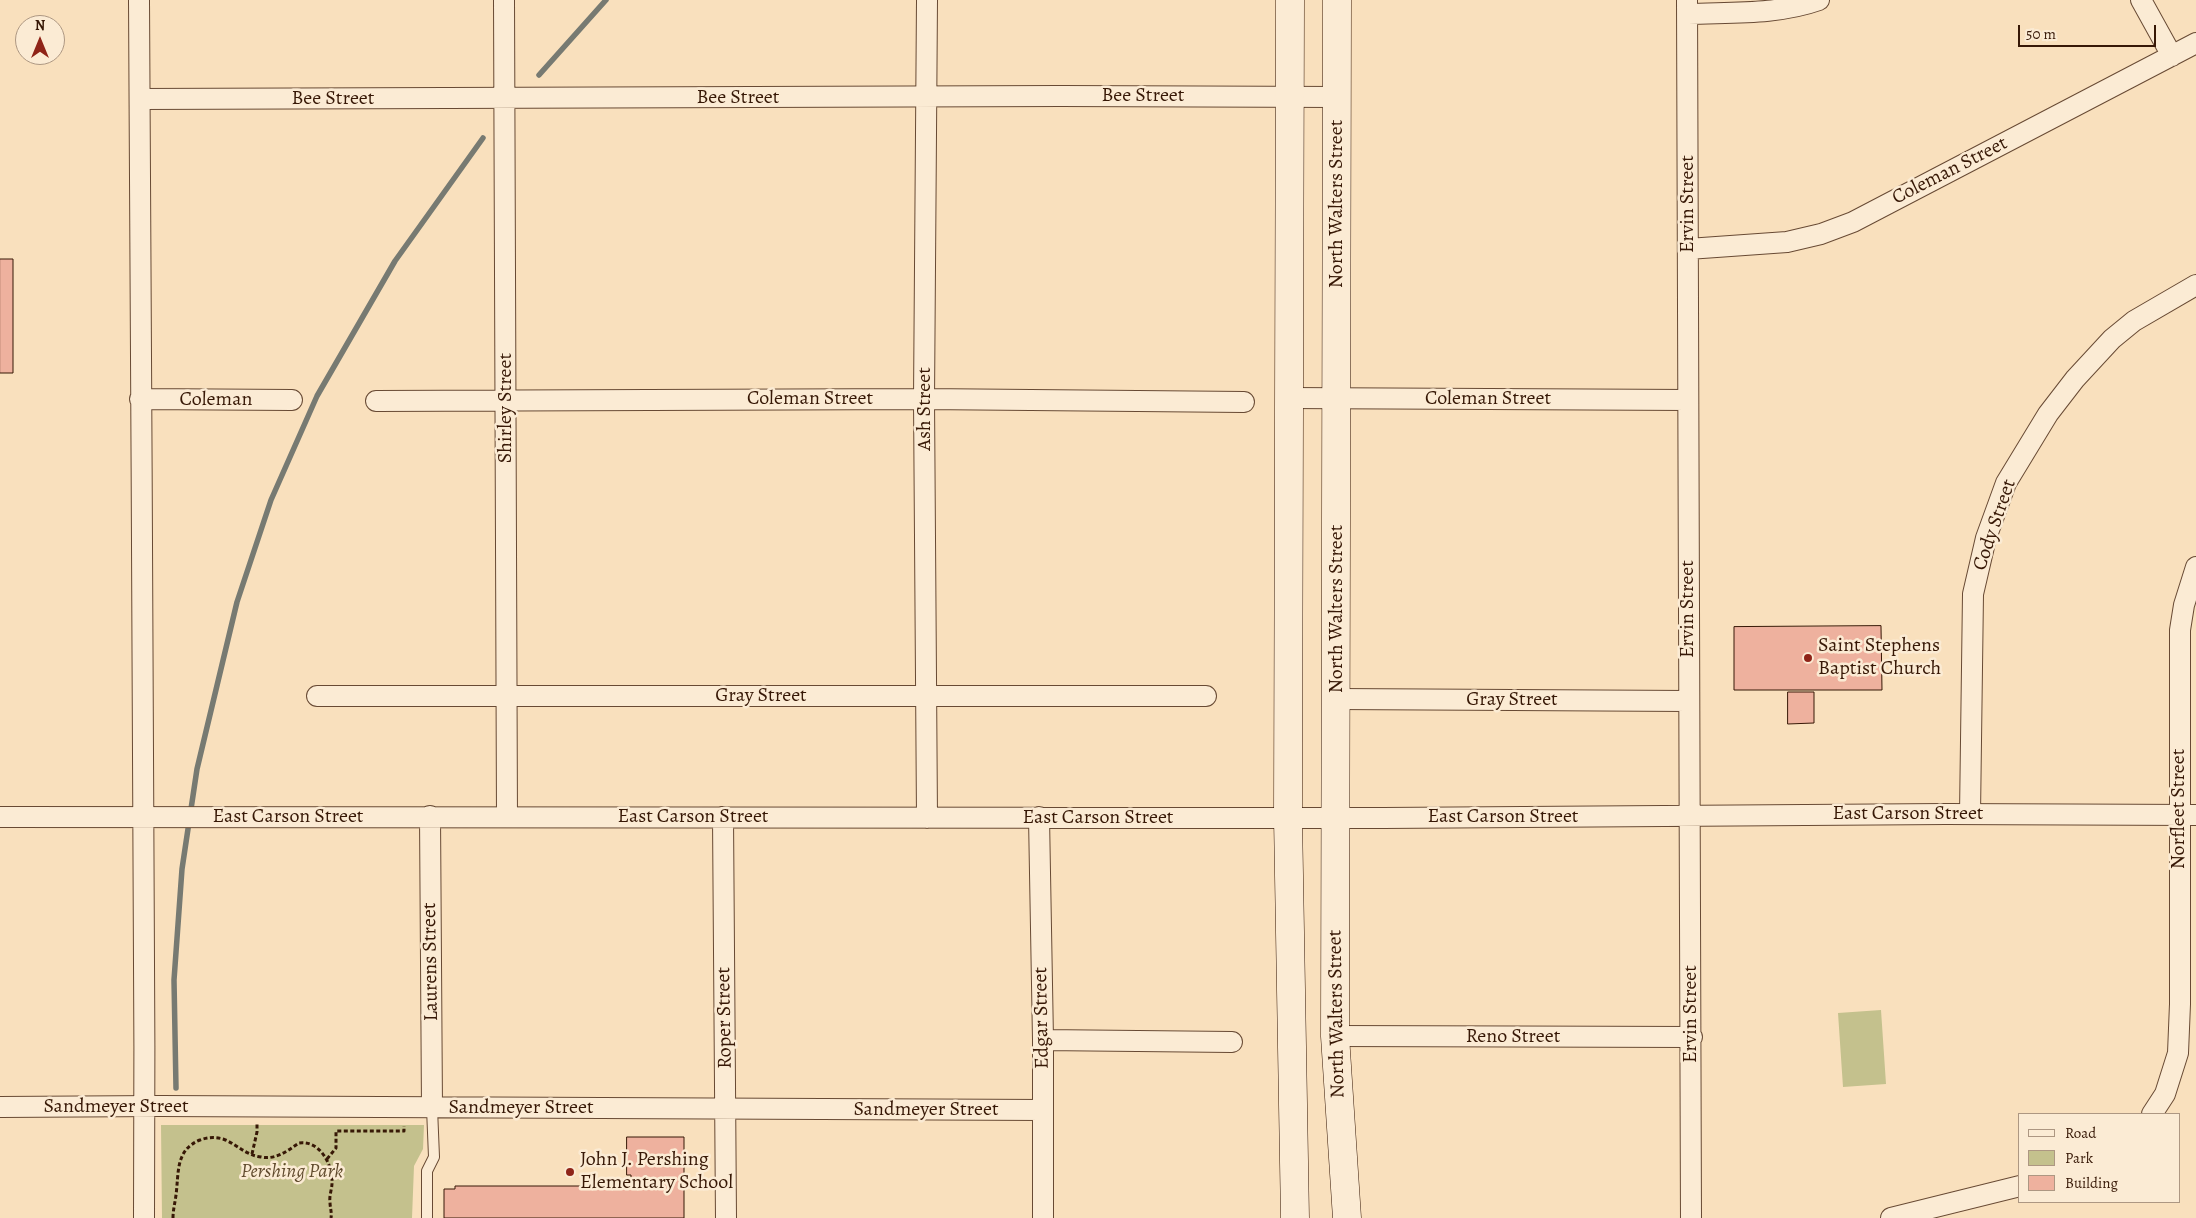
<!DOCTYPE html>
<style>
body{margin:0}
#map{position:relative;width:2196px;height:1218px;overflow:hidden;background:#f9e0bd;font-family:Alegreya,serif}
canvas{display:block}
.legend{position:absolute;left:2018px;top:1113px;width:162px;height:90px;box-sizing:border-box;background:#fbebd4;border:1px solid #ad9782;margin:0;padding:6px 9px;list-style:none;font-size:15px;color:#371806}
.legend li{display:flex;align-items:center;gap:10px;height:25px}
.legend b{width:25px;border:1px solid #ad9782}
.north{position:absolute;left:15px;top:15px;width:50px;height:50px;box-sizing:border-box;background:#fbebd4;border:1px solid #ad9782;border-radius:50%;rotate:0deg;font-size:14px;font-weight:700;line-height:20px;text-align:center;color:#371806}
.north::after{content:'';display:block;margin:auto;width:18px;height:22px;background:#8f2418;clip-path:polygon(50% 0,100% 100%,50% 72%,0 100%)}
.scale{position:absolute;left:2018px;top:25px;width:138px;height:22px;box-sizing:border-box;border:2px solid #371806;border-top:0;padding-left:6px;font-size:15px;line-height:18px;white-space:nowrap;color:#371806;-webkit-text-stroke:4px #fbebd4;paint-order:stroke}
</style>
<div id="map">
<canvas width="2196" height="1218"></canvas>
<ul class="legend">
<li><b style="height:6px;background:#fbebd4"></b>Road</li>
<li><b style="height:14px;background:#c4c18d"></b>Park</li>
<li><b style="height:14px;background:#eeb19e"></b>Building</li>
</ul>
<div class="north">N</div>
<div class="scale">50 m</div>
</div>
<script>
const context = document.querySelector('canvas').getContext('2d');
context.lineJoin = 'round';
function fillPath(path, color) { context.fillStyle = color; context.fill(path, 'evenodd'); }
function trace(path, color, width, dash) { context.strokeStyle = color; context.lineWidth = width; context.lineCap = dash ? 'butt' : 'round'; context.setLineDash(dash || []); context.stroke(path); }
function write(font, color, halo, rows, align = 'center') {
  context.font = font + ' Alegreya,serif'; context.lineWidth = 5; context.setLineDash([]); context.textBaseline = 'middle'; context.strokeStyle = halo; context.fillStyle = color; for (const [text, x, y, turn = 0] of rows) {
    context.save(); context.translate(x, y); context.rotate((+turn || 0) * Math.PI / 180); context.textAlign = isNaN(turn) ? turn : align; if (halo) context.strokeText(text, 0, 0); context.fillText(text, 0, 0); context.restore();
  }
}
fillPath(new Path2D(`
 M1881 1010 1886 1084 1843 1087 1838 1013Z
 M161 1125H424L423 1149 414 1166 412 1218H162Z`), '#c4c18d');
trace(new Path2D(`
 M539 75 606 0
 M176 1088 174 980 182 869 197 769 237 602 271 500 317 396 395 261 483 138`), '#777a72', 5.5);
const building = new Path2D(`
 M0 259H13V373H0Z
 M1881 626 1882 690H1734V627Z
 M1788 692H1814V723L1788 724Z
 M627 1137H684V1218H444V1189H455V1186H631V1175H627Z`);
fillPath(building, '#eeb19e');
trace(building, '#371806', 1);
const lane = new Path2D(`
 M427 1218V1171L434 1157 432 1108`);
const street = new Path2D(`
 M139 0C140 406 146 812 144 1218
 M504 0 507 817
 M927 0 924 399 927 818
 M1687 0 1691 1218
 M2141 0 2172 56
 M1688 14C1731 12 1777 15 1819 0
 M140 99C539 99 938 94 1337 97
 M1688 249 1787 242 1821 234 1853 222 2196 43
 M1288 398 1688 400
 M140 399 292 400
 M376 401 924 399 1244 402
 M317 696H1206
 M1337 699 1688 701
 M1970 814 1973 594 1986 538 2006 483 2048 414 2075 379 2112 339 2134 321 2196 285
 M430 816 432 1108
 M0 817 1383 818 1946 814 2196 815
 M723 817 726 1218
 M1039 817 1043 1040V1218
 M1335 1036 1692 1037
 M1043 1040 1232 1042
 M0 1107 160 1106 1043 1110
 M2152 1114 2165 1094 2178 1053 2180 1004V630L2184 605 2196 567
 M1891 1218 2020 1186`);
const secondary = new Path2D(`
 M1290 0 1288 818 1295 1218
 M1337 0 1335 1036 1347 1218`);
trace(lane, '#684a34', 12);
trace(street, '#684a34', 22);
trace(secondary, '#371806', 29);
trace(new Path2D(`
 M252 1154 257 1132V1123
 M327 1159 336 1148V1131H404V1126
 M173 1218C173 1210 175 1203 176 1195 179 1173 175 1150 200 1140 208 1137 216 1137 223 1139 237 1144 245 1155 261 1157 276 1160 287 1151 299 1143 320 1140 333 1165 332 1183 332 1189 329 1196 330 1202 330 1208 332 1212 331 1218`), '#371806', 3, [4, 2.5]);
trace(lane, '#fbebd4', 10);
trace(street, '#fbebd4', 20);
trace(secondary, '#fbebd4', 28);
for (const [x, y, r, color] of [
 [1808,658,5,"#8f2418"],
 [570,1172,5,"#8f2418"]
]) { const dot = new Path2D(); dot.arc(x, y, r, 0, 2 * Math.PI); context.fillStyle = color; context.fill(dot); trace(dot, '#fbebd4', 2); }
write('20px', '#371806', '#fbebd4', [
 ["Bee Street",1143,96],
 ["Bee Street",738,98],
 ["Bee Street",333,99],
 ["Coleman Street",1950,171,-27],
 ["North Walters Street",1337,204,-90],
 ["Ervin Street",1688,204,-90],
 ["Coleman Street",810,399],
 ["Coleman Street",1488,399],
 ["Coleman",216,400],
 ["Shirley Street",506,408,-90],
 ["Ash Street",925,409,-90],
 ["Cody Street",1995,525,-71],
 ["North Walters Street",1337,609,-90],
 ["Ervin Street",1688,609,-90],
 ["Gray Street",761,696],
 ["Gray Street",1512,700],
 ["Norfleet Street",2179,809,-90],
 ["East Carson Street",1908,814],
 ["East Carson Street",288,817],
 ["East Carson Street",693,817],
 ["East Carson Street",1503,817],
 ["East Carson Street",1098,818],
 ["Laurens Street",431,962,-91],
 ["North Walters Street",1337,1014,-91],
 ["Ervin Street",1691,1014,-90],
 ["Roper Street",725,1018,-91],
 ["Edgar Street",1042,1018,-91],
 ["Reno Street",1513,1037],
 ["Sandmeyer Street",116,1107],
 ["Sandmeyer Street",521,1108],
 ["Sandmeyer Street",926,1110]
]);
write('20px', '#371806', '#fbebd4', [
 ["Saint Stephens",1818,646],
 ["Baptist Church",1818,669],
 ["John J. Pershing",580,1160],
 ["Elementary School",580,1183]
], 'left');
write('italic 20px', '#614b2e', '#fbebd4', [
 ["Pershing Park",292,1172]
]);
</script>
